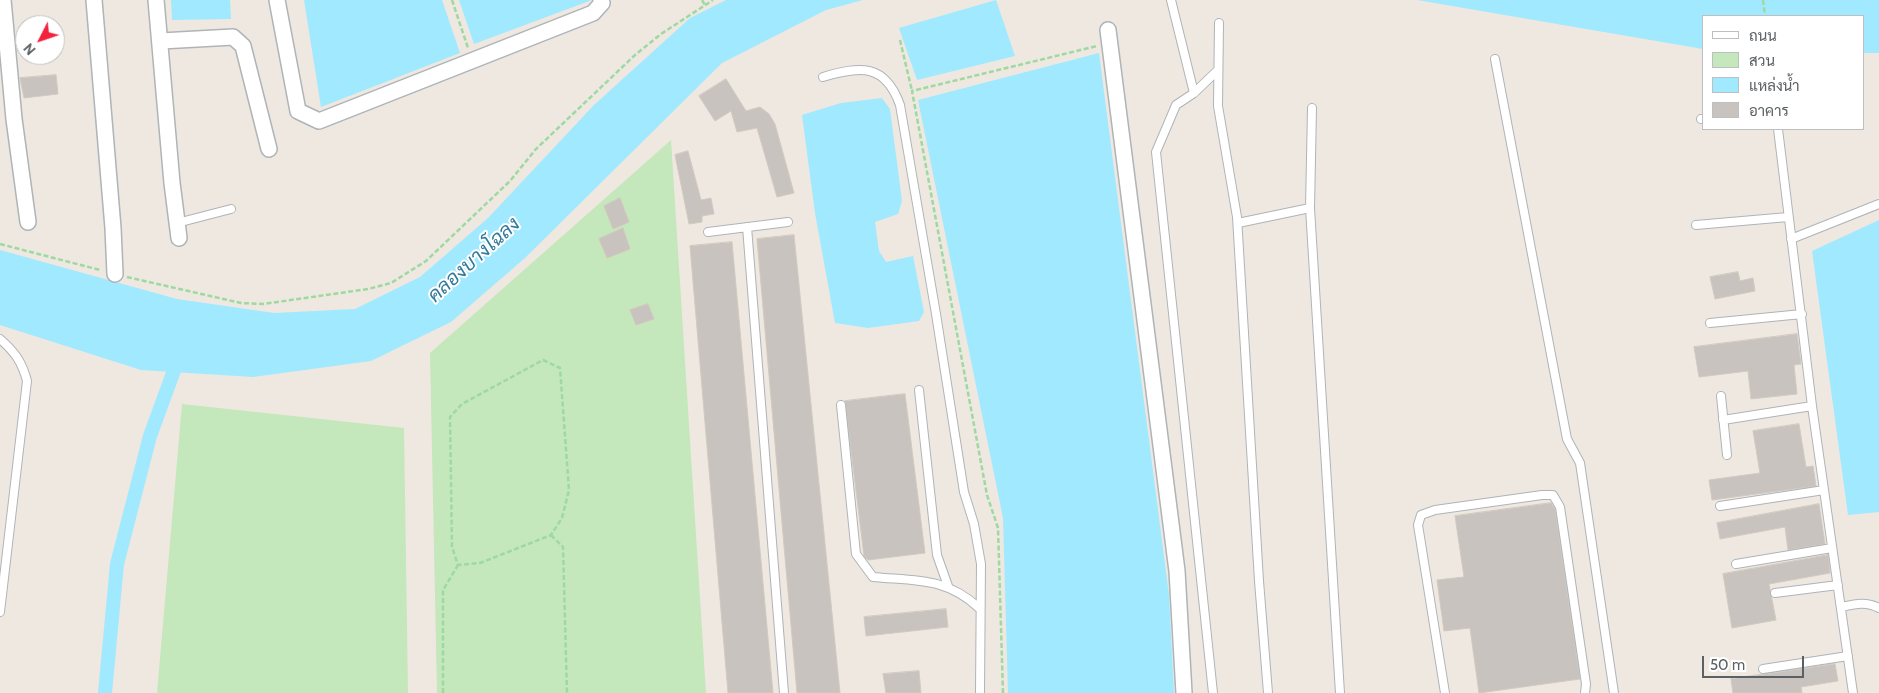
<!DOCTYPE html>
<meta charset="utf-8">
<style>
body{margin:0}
#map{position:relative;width:1879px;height:693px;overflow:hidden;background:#eee8e1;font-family:Cabin,Sarabun,sans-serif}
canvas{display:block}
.legend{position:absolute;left:1702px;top:15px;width:162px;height:115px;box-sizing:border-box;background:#fff;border:1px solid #bdbfc1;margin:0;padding:6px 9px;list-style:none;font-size:15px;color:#5a6063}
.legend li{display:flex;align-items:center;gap:10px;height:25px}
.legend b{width:25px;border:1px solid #bdbfc1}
.north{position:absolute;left:15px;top:15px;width:50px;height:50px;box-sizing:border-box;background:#fff;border:1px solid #bdbfc1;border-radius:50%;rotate:229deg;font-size:14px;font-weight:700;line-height:20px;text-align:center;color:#5a6063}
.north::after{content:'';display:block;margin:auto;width:18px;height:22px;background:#f1233d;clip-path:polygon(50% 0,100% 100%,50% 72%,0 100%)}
.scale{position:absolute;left:1702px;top:656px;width:102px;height:22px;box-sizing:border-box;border:2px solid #5a6063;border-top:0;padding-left:6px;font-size:15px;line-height:18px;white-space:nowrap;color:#5a6063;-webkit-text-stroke:4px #fff;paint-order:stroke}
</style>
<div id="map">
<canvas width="1879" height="693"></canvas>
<ul class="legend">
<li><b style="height:6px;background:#fff"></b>ถนน</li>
<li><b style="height:14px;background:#c5e7bc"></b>สวน</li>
<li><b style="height:14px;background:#a0e9ff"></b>แหล่งน้ำ</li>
<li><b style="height:14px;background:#c8c3be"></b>อาคาร</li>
</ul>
<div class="north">N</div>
<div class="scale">50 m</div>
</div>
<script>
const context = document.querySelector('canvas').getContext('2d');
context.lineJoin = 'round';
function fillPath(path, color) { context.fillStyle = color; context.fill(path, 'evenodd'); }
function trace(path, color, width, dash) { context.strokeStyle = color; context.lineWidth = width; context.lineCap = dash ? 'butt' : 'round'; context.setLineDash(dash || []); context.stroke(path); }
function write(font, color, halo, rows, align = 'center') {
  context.font = font + ' Cabin,Sarabun,sans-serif'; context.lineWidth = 4; context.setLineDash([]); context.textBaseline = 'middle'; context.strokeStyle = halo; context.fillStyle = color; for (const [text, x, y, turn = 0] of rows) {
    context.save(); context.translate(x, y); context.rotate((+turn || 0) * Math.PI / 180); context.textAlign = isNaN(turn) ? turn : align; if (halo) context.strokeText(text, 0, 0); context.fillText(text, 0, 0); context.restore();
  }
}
fillPath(new Path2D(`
 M671 140 706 693H437L430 353Z
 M182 404 404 428 408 693H157Z`), '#c5e7bc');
fillPath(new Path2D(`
 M171 0H230L231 19 172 20Z
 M304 0H442L460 53 321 107Z
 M459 0H592L474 44Z
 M726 0H863L826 10 722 63 525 258 451 322 371 361 253 377 141 370 0 325V250L177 299 274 313 355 309 420 277 488 218 594 105 690 18Z
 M996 0 1015 56 917 80 899 28Z
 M1417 0H1879V53H1863V16H1703V49Z
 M1099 53 1169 595 1174 693H1008L1003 518 918 100Z
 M882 98 890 109 902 201 898 214 875 222 879 251 886 262 913 256 924 312 919 321 868 328 835 323 815 213 802 115 841 103Z
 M1879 220V512L1848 515 1812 251Z`), '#a0e9ff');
trace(new Path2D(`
 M105 693 117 564 150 436 180 354`), '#a0e9ff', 14);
const building = new Path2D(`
 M56 75 58 94 24 98 20 78Z
 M726 79 746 111 760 107 769 114 775 124 794 193 777 197 757 128 737 132 731 111 715 121 699 96Z
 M688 151 701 200 711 198 714 214 702 216V222L689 224 675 155Z
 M620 198 629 222 613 229 604 206Z
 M623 228 630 249 607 258 599 239Z
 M794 235 840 693H797L757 239Z
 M732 242 773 693H728L690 246Z
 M1738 272 1740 281 1753 278 1755 291 1715 299 1710 277Z
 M648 304 654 319 636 325 630 310Z
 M1797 334 1801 364 1794 365 1797 394 1751 399 1748 371 1699 377 1694 347Z
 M905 394 925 553 868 560 864 556 845 401Z
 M1799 424 1806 467 1813 466 1816 486 1712 500 1709 480 1760 473 1753 431Z
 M1551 503 1555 509 1580 679 1479 693 1470 628 1444 631 1437 580 1464 577 1455 516Z
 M1819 504 1825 544 1788 550 1785 527 1720 539 1717 523Z
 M1828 555 1830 573 1769 584 1776 620 1732 628 1723 574Z
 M946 609 948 627 866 636 864 617Z
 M1835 664 1838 681 1801 687 1802 693H1733L1731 679Z
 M919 671 921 693H886L883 674Z`);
fillPath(building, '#c8c3be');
trace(building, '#d2c9bf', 1);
const lane = new Path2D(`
 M1171 0 1194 93
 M1219 23 1218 106 1237 217 1259 581 1268 693
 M1495 59 1567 439 1580 463 1614 693
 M823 77C860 66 885 63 900 105L936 314 964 492 974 524 981 564 980 693
 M1312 108 1310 208 1340 693
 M1701 119H1703
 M1778 129 1812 406 1853 693
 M177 223 231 209
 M1238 223 1310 208
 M1696 225 1788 217
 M747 227 784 693
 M708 232 788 222
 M1791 239 1879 204
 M1710 323 1802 314
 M0 339C15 352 22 362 27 381L0 612
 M919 390 937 555 948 586
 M1721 396 1727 455
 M841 405 856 554 873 577C915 581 946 577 979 608
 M1723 420 1812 406
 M1720 506 1824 490
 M1736 564 1832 548
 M1775 593 1838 585
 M1841 607C1855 604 1866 601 1879 608
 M1763 669 1848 656
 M1213 693 1156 152 1176 105 1194 93 1218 70
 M1445 693 1418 525 1421 515 1435 510 1542 495H1553L1560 507 1586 684 1585 693`);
const street = new Path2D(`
 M3 0 14 119 28 222
 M94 0 113 228 115 274
 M156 0 172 183 179 238
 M277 0 298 111 319 121 593 13 602 3 601 0
 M1108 30 1177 571 1184 693
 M161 41 233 37 243 46 269 149`);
trace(lane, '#afb4b8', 10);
trace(street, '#afb4b8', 18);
trace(new Path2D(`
 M452 0 468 48
 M702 0 705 5
 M1763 0 1765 16
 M900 40 912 91
 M0 244 100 270
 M127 277 241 303 263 304 368 289 391 283 426 261 510 181 536 149 635 55 661 34 713 0
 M543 360 560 368 569 490 562 518 551 535 480 563 458 565 452 547 450 417 462 404Z
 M551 535 563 547 567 693
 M443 693V590L458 565
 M1003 693 998 528 987 495 912 91 1097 46`), '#9ed9a2', 2.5, [5, 2.5]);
trace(lane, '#fff', 8);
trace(street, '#fff', 15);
write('italic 20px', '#327a9a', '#fff', [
 ["คลองบางโฉลง",474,260,-42]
]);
</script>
